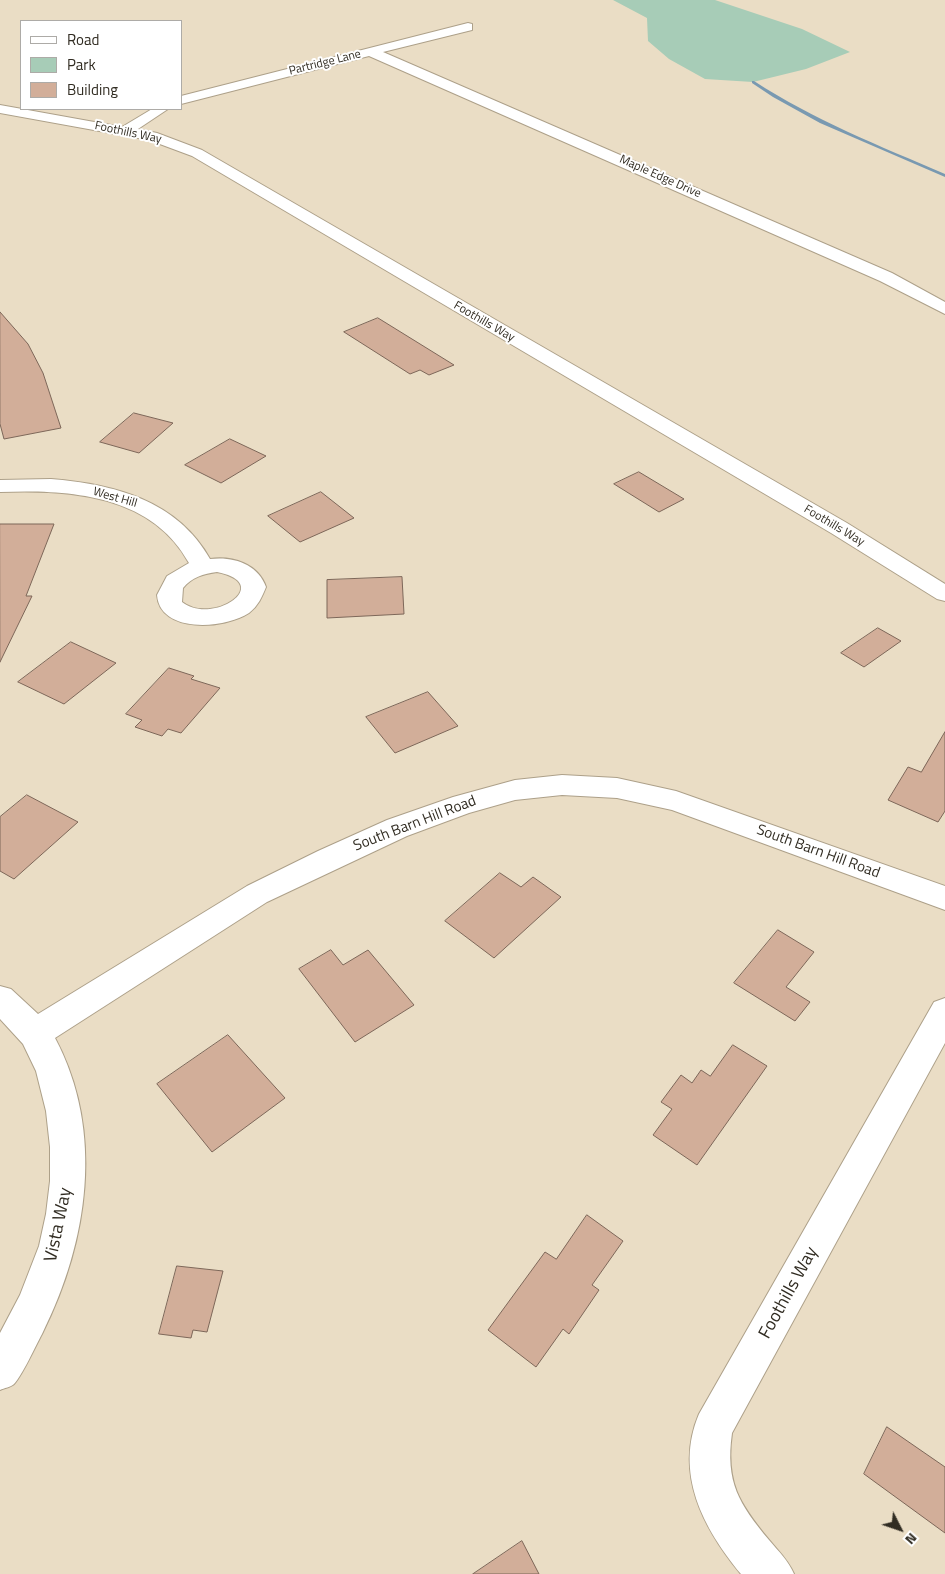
<!DOCTYPE html>
<style>
body{margin:0}
#map{position:relative;width:945px;height:1574px;overflow:hidden;background:#eaddc5;font-family:"Titillium Web",sans-serif}
canvas{display:block}
.legend{position:absolute;left:20px;top:20px;width:162px;height:90px;box-sizing:border-box;background:#fff;border:1px solid #adaba7;margin:0;padding:6px 9px;list-style:none;font-size:15px;color:#312c22}
.legend li{display:flex;align-items:center;gap:10px;height:25px}
.legend b{width:25px;border:1px solid #adaba7}
.north{position:absolute;left:875px;top:1504px;width:50px;height:50px;-webkit-text-stroke:4px #fff;paint-order:stroke;rotate:131deg;font-size:14px;font-weight:700;line-height:20px;text-align:center;color:#312c22}
.north::after{content:'';display:block;margin:auto;width:18px;height:22px;background:#312c22;clip-path:polygon(50% 0,100% 100%,50% 72%,0 100%)}
</style>
<div id="map">
<canvas width="945" height="1574"></canvas>
<ul class="legend">
<li><b style="height:6px;background:#fff"></b>Road</li>
<li><b style="height:14px;background:#a7ccb7"></b>Park</li>
<li><b style="height:14px;background:#d2ae99"></b>Building</li>
</ul>
<div class="north">N</div>
</div>
<script>
const context = document.querySelector('canvas').getContext('2d');
context.lineJoin = 'round';
function fillPath(path, color) { context.fillStyle = color; context.fill(path, 'evenodd'); }
function trace(path, color, width, dash) { context.strokeStyle = color; context.lineWidth = width; context.lineCap = dash ? 'butt' : 'round'; context.setLineDash(dash || []); context.stroke(path); }
function write(font, color, halo, rows, align = 'center') {
  context.font = font + ' "Titillium Web",sans-serif'; context.lineWidth = 4; context.setLineDash([]); context.textBaseline = 'middle'; context.strokeStyle = halo; context.fillStyle = color; for (const [text, x, y, turn = 0] of rows) {
    context.save(); context.translate(x, y); context.rotate((+turn || 0) * Math.PI / 180); context.textAlign = isNaN(turn) ? turn : align; if (halo) context.strokeText(text, 0, 0); context.fillText(text, 0, 0); context.restore();
  }
}
fillPath(new Path2D(`
 M613 0H715L802 29 850 52 806 69 753 82 705 79 669 59 648 41 647 18Z`), '#a7ccb7');
fillPath(new Path2D(`
 M752 81H754C814 120 880 146 945 174V177L820 123 773 97 752 83Z`), '#7999b1');
const building = new Path2D(`
 M0 312 28 344 43 373 61 428 4 439 0 424Z
 M378 318 454 365 429 375 420 370 410 374 344 332Z
 M134 413 173 423 139 453 100 442Z
 M230 439 266 456 221 483 185 465Z
 M639 472 684 499 659 512 614 484Z
 M321 492 354 518 300 542 268 516Z
 M0 524H54L26 596H32L0 662Z
 M402 577 404 614 327 618V580Z
 M878 628 901 641 864 667 841 653Z
 M71 642 116 663 64 704 18 682Z
 M169 668 194 676 191 679 220 688 181 733 168 729 162 736 135 727 142 720 126 714Z
 M428 692 458 726 395 753 366 717Z
 M945 732V811L938 822 888 800 908 767 921 772Z
 M27 795 78 822 14 879 0 871V817Z
 M500 873 521 887 533 877 561 897 494 958 445 921Z
 M778 930 814 952 786 987 810 1002 795 1021 734 983Z
 M331 950 343 965 368 950 414 1005 355 1042 299 969Z
 M228 1035 285 1098 212 1152 157 1084Z
 M733 1045 767 1066 697 1165 653 1135 672 1109 661 1102 681 1075 692 1083 701 1070 710 1076Z
 M587 1215 623 1241 592 1285 599 1290 569 1334 563 1329 536 1367 488 1330 545 1252 556 1259Z
 M177 1266 223 1271 207 1332 193 1330 191 1338 159 1334Z
 M887 1427 945 1467V1533L864 1474Z
 M522 1541 539 1574H473Z`);
fillPath(building, '#d2ae99');
trace(building, '#7d6759', 1);
const street = new Path2D(`
 M468 23 472 24V30L383 52 892 273 945 302V314L880 281 369 56 181 104V96Z
 M0 105 122 127 152 109H168L138 129 157 133 202 150 847 523 945 584V601L937 599 831 533 192 156 149 140 0 113Z
 M51 479C113 484 177 500 210 559 233 556 258 564 266 587 262 597 258 606 249 613 225 629 160 634 157 595L167 576 189 563C152 495 70 489 0 492V480ZM217 572C276 584 212 626 182 602L183 588C192 577 203 574 217 572Z
 M562 775 617 778 676 791 945 886V910L672 810 617 798 562 795 515 800 469 813 407 836 267 902 55 1038C105 1132 88 1242 42 1334 36 1345 22 1376 14 1384 11 1387 4 1388 0 1390V1333L20 1295 39 1246 46 1214 50 1181V1147L46 1111 36 1071 23 1044 0 1019V986L11 989 38 1014 247 886 318 851 387 820 453 797 515 780Z
 M945 998V1043L732 1433C725 1482 739 1504 769 1540 779 1552 788 1560 794 1574H741C703 1528 674 1473 699 1414L934 1002Z`);
trace(street, '#ada089', 2);
fillPath(street, '#fff');
write('12px', '#312c22', '#fff', [
 ["Partridge Lane",325,63,-14],
 ["Foothills Way",128,133,12],
 ["Maple Edge Drive",660,177,24],
 ["Foothills Way",484,322,30],
 ["West Hill",115,498,16],
 ["Foothills Way",834,526,31]
]);
write('15px', '#312c22', '#fff', [
 ["South Barn Hill Road",415,824,-21],
 ["South Barn Hill Road",818,852,20]
]);
write('18px', '#312c22', '#fff', [
 ["Vista Way",59,1225,-78],
 ["Foothills Way",789,1293,-61]
]);
</script>
